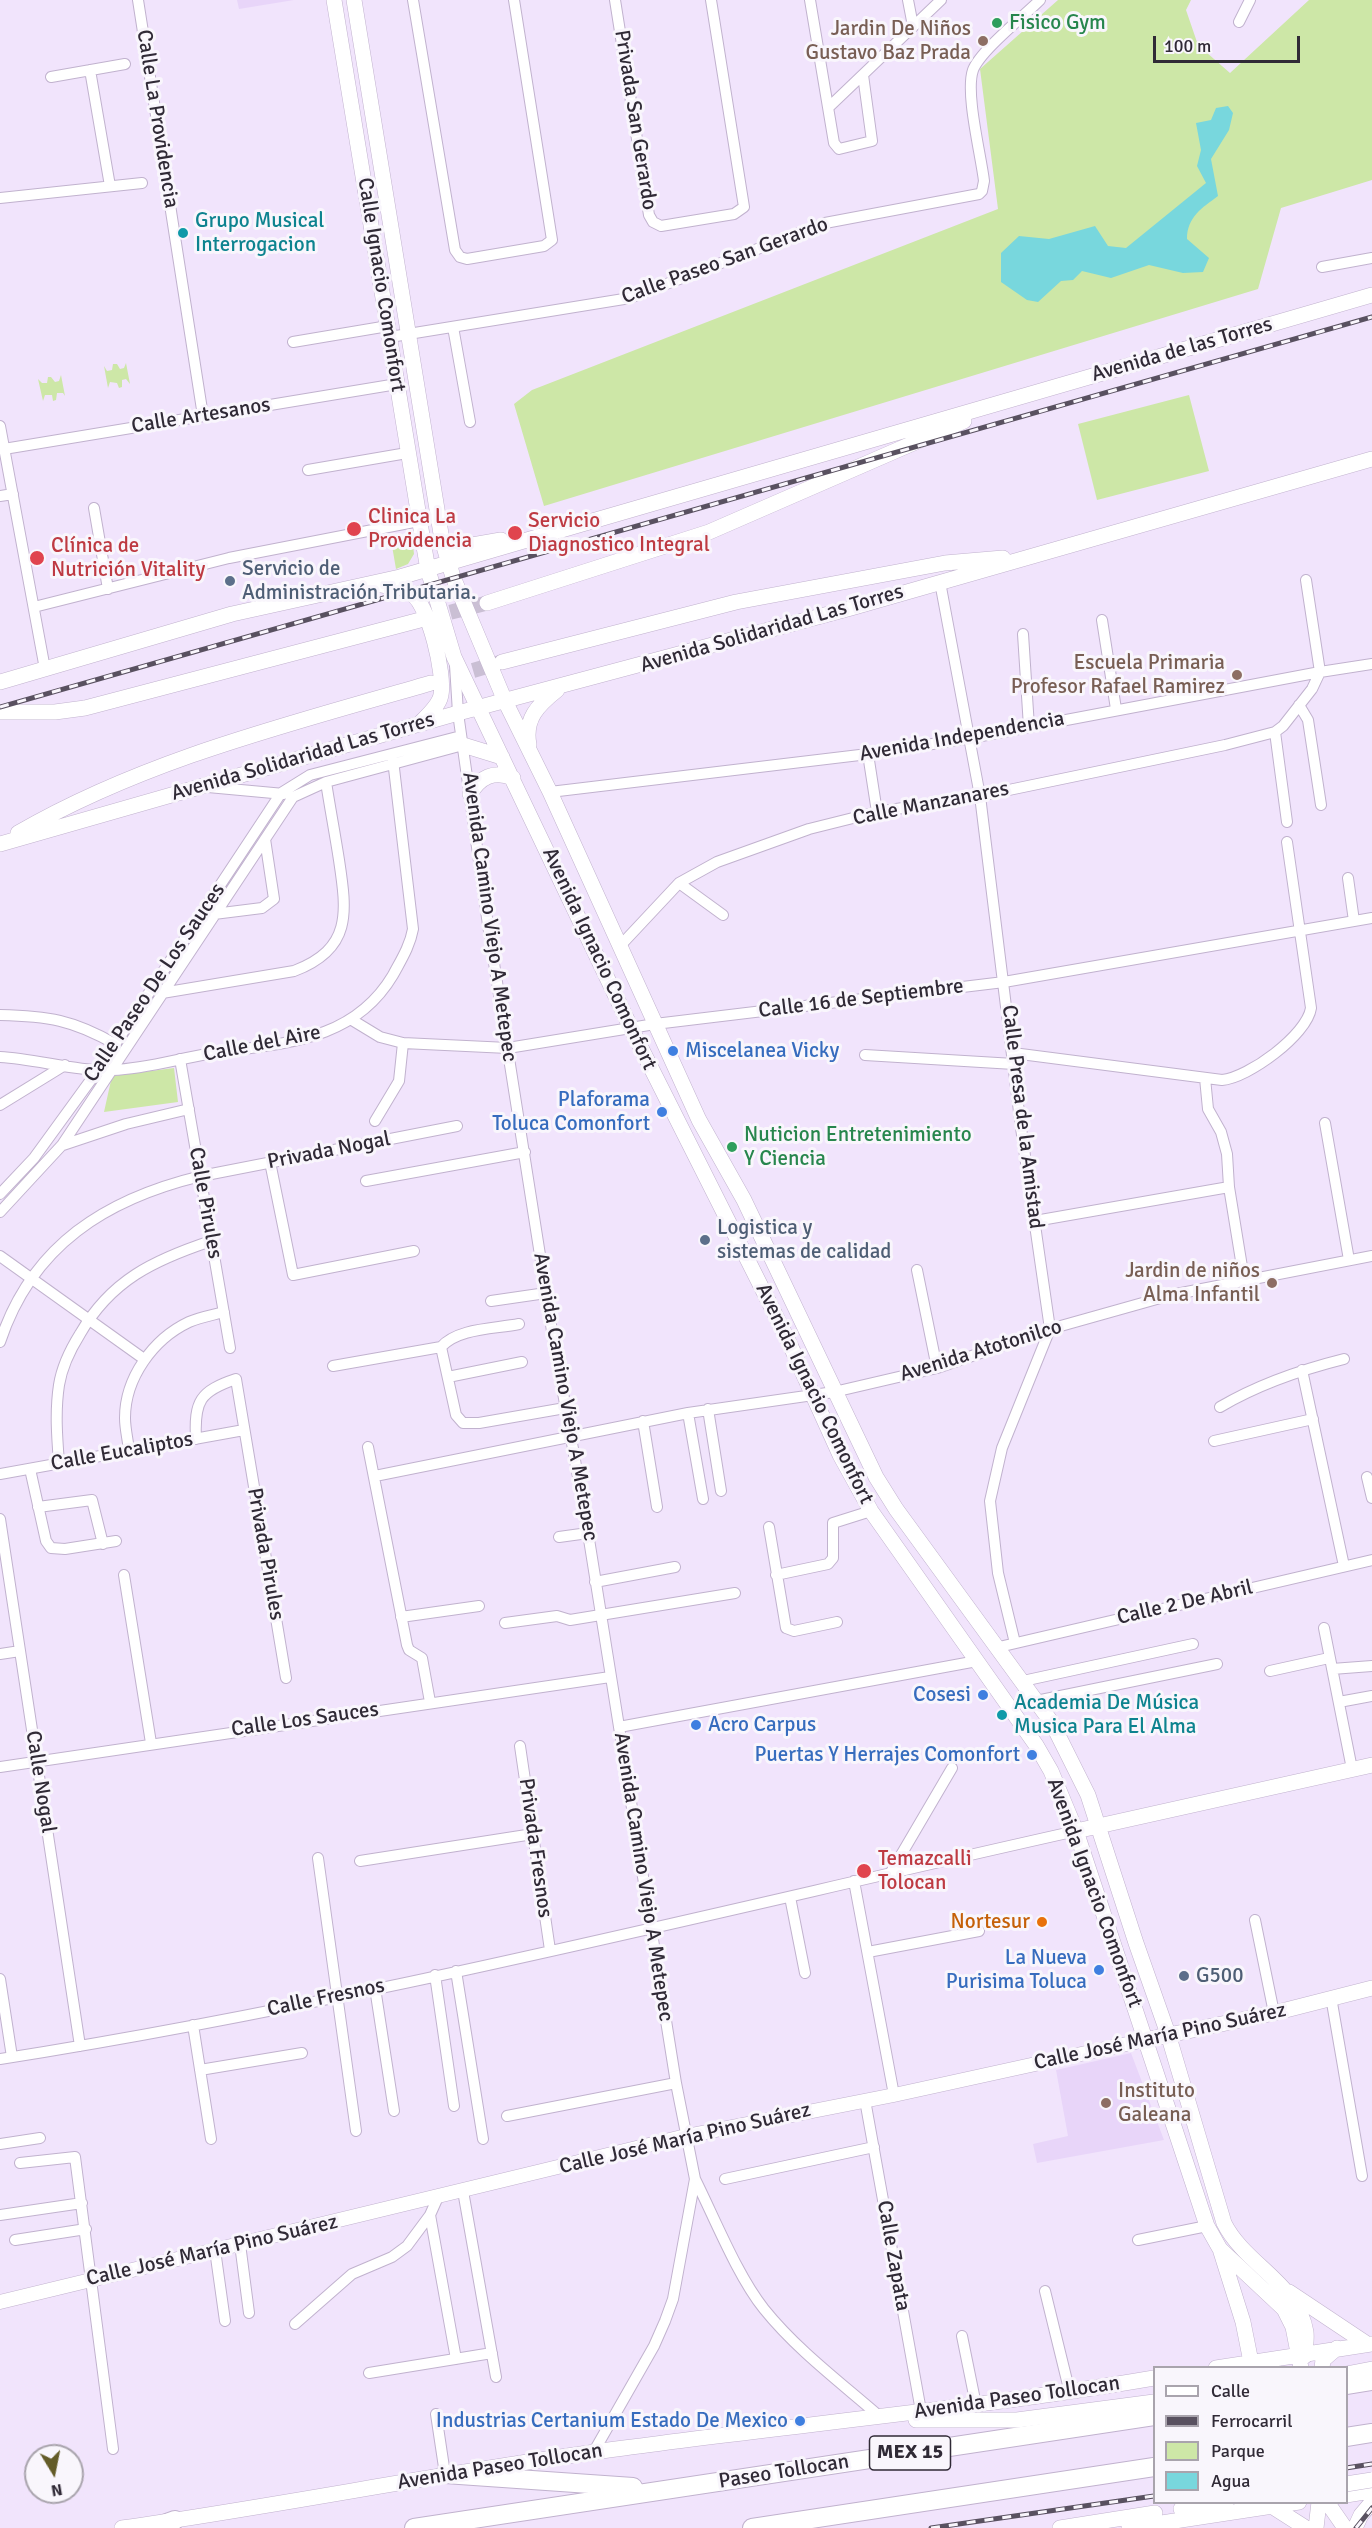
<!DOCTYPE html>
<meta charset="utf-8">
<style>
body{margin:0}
#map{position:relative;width:1372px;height:2528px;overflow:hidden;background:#f1e4fc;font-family:Signika,sans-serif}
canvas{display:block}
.legend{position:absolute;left:1153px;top:2366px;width:195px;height:138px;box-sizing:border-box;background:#f9f6fc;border:2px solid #a9a4ad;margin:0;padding:8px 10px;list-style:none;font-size:18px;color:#302a36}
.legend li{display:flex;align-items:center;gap:12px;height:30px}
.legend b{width:30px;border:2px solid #a9a4ad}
.north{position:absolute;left:24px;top:2444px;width:60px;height:60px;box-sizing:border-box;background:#f9f6fc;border:2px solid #a9a4ad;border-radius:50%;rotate:170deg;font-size:16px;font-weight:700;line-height:24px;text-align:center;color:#302a36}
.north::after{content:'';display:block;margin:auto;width:21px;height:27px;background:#645c28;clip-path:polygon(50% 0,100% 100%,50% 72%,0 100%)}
.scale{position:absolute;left:1153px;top:36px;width:147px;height:27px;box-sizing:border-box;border:3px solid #302a36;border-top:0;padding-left:8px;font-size:18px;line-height:21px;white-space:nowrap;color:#302a36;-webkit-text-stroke:4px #f9f6fc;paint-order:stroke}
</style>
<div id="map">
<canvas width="1372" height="2528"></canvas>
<ul class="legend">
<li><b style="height:8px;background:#fff"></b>Calle</li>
<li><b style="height:8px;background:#595160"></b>Ferrocarril</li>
<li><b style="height:16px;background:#cde7a7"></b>Parque</li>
<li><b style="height:16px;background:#78d7dd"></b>Agua</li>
</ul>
<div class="north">N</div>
<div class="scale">100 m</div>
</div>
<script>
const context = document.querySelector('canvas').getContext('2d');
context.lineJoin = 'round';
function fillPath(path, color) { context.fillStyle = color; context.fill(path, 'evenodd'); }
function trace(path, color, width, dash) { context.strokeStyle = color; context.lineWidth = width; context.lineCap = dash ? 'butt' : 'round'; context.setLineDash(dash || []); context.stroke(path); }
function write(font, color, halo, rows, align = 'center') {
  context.font = font + ' Signika,sans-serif'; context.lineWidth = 6; context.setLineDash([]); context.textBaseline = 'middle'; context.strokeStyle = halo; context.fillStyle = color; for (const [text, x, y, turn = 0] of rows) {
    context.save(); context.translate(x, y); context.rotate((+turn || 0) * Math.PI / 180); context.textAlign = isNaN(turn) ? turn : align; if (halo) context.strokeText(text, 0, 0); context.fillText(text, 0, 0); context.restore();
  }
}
fillPath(new Path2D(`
 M237 0H294L239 9Z
 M1131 2053 1164 2140 1037 2163 1033 2144 1068 2136 1056 2070Z`), '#e8d5f9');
fillPath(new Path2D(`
 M1058 0H1191L1186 10 1198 45 1230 73 1309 0H1372V180L1281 208 1258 289 544 506 514 404 532 390 998 209 980 69Z
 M126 363 130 384 126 379 122 380V387L119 388 117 383 110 382 108 388 104 366 107 371 112 370 113 364H117L120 369 124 368Z
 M61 375 65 396 63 393H57L56 400 53 401 52 395H45L43 401 38 379 42 383H47L48 377H51L55 382 59 381Z
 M1189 395 1209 471 1097 500 1078 424Z
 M412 536 414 554 408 564 396 569 391 540Z
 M174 1068 178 1102 104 1112 112 1076Z`), '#cde7a7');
fillPath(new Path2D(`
 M1228 106 1233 113 1229 130 1211 159 1218 196C1202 208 1187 217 1187 239L1209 258 1203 272 1183 273 1149 265 1111 278 1082 271 1073 280 1061 281 1038 302 1027 300 1001 282V253L1019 236 1049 239 1095 226 1108 246 1126 248 1206 183 1197 166 1201 150 1196 123 1211 120 1216 108Z`), '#78d7dd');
trace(new Path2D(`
 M428 618 487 603
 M451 677 502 662`), '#cabfd4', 15, [15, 8]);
const minor = new Path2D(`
 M138 0 203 416
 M413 0 455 250 460 257 467 259 544 246 552 240 514 0
 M615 0 649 215 653 222 661 226 734 214 744 207 711 0
 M810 0 834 143 839 149 872 141 863 75
 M908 0 913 26
 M1239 22 1250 0
 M90 70 110 186
 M51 77 125 64
 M829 107 941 0
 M0 198 142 183
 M1322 267 1372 258
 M453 327 470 422
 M390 337 630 298 825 223 979 194 982 191 984 181C981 155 965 93 973 70 980 51 1024 16 1040 0
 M293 342 388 326
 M0 426 45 669
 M4 449 397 384
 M308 470 407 453
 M0 496 13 494
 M94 508 108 589
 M940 582 980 796 1021 1128 1050 1329 1002 1448 990 1501 998 1573 1015 1643
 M34 607 229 558 419 521
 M1102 620 1116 709
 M1023 634 1029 727
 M455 665 458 713 488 925 552 1331 588 1533 676 2083 695 2179 673 2299 665 2321 654 2346 593 2453
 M1299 705 1308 720 1321 805
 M1275 732 1287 822
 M868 754 877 812
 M208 787 284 794
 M550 792 868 754 971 738 1320 672 1372 664
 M1348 878 1354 921
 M679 883 723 915
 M214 914 262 908 274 899 265 839
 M620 946 679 883 717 862 809 829 877 812 980 796 1225 745 1275 732 1283 726 1312 689 1320 672 1306 580
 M162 993 294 971C352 949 347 913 339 860 335 834 330 808 326 782
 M0 1015C48 1016 73 1020 115 1044
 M352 1020 380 1037 403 1043 508 1048 655 1024 1004 982 1372 918
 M1013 1053 1222 1080C1248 1078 1307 1035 1311 1008L1287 842
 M865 1055 1014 1064
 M0 1057C37 1059 78 1072 113 1070 145 1069 177 1059 208 1054 279 1043 352 1044 393 975 401 960 410 946 413 929L393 760
 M180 1059 230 1348
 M1205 1078 1208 1109 1221 1132 1227 1154 1229 1187 1244 1279
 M0 1105 65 1065
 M375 1121 399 1081 403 1043
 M1325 1123 1349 1260
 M63 1145 126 1124 189 1109
 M270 1162 293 1275 414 1251
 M366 1181 525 1152
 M0 1194 34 1158 98 1070 281 793 310 775 461 736
 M0 1212 62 1145 293 797 326 782 463 745
 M1035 1221 1229 1187
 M0 1256 144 1359
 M917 1270 937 1368
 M491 1301 546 1293
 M0 1342C32 1245 106 1199 201 1176L457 1126
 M441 1347 456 1415 463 1423H479L565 1408
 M441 1347C458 1328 494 1329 519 1324
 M333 1366 441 1347
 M1302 1370 1344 1566
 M448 1377 522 1362
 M1220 1407C1259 1384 1300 1370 1344 1359
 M708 1409 721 1491
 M688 1413 703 1499
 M643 1421 657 1507
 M196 1439C194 1401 200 1391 236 1379L286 1678
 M1214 1441 1313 1419
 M368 1447 407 1645 409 1650 422 1658 430 1702
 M129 1451C128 1440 125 1429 125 1418 125 1378 153 1339 189 1322 200 1317 213 1315 224 1312
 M59 1463C57 1437 55 1411 59 1385 62 1366 70 1350 80 1334 111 1280 154 1260 211 1241
 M30 1469 46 1541 51 1548 65 1549 116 1541
 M0 1474 244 1430
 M375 1476 688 1413 834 1392 937 1368 1050 1329 1171 1295 1372 1256
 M1367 1477 1372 1498
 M38 1507 92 1500 103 1544
 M0 1519 80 2046
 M769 1527 786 1628 794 1631 837 1622
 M559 1537 588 1533
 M124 1575 151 1743
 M776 1575 828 1564 833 1558V1523L871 1511
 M595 1582 675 1567
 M401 1617 479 1606
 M505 1623 557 1616 570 1620 735 1593
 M1324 1628 1352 1769
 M999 1647 1372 1560
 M0 1654 20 1651
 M1332 1669 1372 1666
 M1270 1671 1329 1658
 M1023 1681 1193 1644
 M1036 1701 1217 1664
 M1339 1702 1372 1696
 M619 1727 977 1661
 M520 1746 550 1950
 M0 1767 610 1677
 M318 1858 356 2131
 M360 1861 533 1834
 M891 1872 952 1768
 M854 1881 894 2095
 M790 1897 805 1973
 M1255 1920 1274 2013
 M868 1952 979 1931
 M456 1971 483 2139
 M435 1975 454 2106
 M0 1979 12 2057
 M375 1988 394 2111
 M1331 1997 1362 2176
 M193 2025 211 2139
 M0 2059C362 2002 718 1911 1076 1831
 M200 2070 302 2053
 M865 2100 921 2411
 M507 2116 676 2083
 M0 2144 40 2138
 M20 2163 75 2157 113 2449
 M695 2179C715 2219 737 2275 764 2309 797 2350 840 2382 879 2416
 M725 2179 874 2147
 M463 2191 496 2377
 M0 2215 82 2203
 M430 2215 456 2359
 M15 2240 86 2229
 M1138 2240 1207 2226
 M240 2244 249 2313
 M215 2250 225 2321
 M1045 2291 1070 2393
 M295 2324 352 2274 392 2257 407 2246 430 2215 438 2197
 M962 2336 976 2405
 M369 2373 492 2353
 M436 2414 445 2474`);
const tertiary = new Path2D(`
 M0 2302 686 2136 894 2095 1145 2040`);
const secondary = new Path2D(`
 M334 0 422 535 428 570 454 657 631 1028 787 1338 840 1455 871 1511 1036 1745 1051 1771 1076 1831 1207 2226 1220 2249 1284 2309 1293 2327 1301 2368
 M354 0 442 540 453 577 505 701 550 792 699 1120 744 1200 876 1477 896 1509 1052 1723 1088 1795 1136 1943 1168 2034 1224 2223C1245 2265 1298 2283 1306 2332 1307 2340 1305 2348 1305 2356
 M442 540 455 548 501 540
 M381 585C391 587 403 588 412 594 429 606 445 674 441 695 439 706 427 716 419 724
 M487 603 709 532 964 421
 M502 662 736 602 945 563 1003 558
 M0 682 232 614 400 577 551 533 1372 295
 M0 712H55L85 708 420 620
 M463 745 502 757
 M529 745C524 719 538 705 557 690
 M470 794C480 777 494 770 513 778
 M18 833C146 759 290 724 431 683
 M0 844 458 713 851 608 1372 459
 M1076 1831 1372 1765
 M1145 2040 1274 2013 1372 1988
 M1221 2252 1243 2322 1251 2362
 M1289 2292 1367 2344
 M1216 2368 1372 2344
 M1322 2368 1323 2360 1337 2348
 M1346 2374 1372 2369
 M916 2420H1017L1154 2402
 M1346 2495 1372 2491
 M1327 2502 1345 2528
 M1273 2507 1306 2528
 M1181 2509 1226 2502
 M122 2528C290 2504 456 2470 624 2448 801 2424 979 2408 1154 2378
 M1060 2528 1155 2513
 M1129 2528 1299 2502
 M1316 2528 1319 2502
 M1355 2528 1361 2515 1372 2502`);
const trunk = new Path2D(`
 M1346 2385 1372 2381
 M1346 2437 1372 2433
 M445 2474 633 2487
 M153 2528 175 2520
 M414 2528 1154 2416
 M752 2528 1154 2467`);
trace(minor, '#c1b2ce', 12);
trace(tertiary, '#c1b2ce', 15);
trace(secondary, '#c1b2ce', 16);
trace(trunk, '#c1b2ce', 20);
trace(minor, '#fff', 10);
trace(tertiary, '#fff', 14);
trace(secondary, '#fff', 15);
trace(trunk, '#fff', 18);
const rail = new Path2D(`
 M0 707 1372 317
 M1346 2468 1372 2464
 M931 2528 1154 2496
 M1356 2528 1372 2508`);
trace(rail, '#595160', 5);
trace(rail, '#f9f6fc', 3, [9]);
const secondaryBridge = new Path2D(`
 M1346 2484 1372 2480`);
trace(secondaryBridge, '#c1b2ce', 16, []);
trace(secondaryBridge, '#fff', 15);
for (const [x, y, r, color] of [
 [997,23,6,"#2e9e5b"],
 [983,41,6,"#8d6e63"],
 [183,233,6,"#0f9aa8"],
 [354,529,8,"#e0444e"],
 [515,533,8,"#e0444e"],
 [37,558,8,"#e0444e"],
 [230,581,6,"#5c6f8a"],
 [1237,675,6,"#8d6e63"],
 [673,1051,6,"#3f7fe0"],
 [662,1112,6,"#3f7fe0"],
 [732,1147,6,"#2e9e5b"],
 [705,1240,6,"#5c6f8a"],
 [1272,1283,6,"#8d6e63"],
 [983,1695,6,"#3f7fe0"],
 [1002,1715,6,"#0f9aa8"],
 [696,1725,6,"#3f7fe0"],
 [1032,1755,6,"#3f7fe0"],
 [864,1871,8,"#e0444e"],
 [1042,1922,6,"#e8710a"],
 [1099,1970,6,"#3f7fe0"],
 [1184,1976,6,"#5c6f8a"],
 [1106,2103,6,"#8d6e63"],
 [800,2421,6,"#3f7fe0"]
]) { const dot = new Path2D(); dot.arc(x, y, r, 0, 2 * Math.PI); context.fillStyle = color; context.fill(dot); trace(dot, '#f9f6fc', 2); }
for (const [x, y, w] of [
 [910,2453,81]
]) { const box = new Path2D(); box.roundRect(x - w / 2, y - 17, w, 34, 4.5); context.fillStyle = '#f9f6fc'; context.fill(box); trace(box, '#302a36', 1.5); }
write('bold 20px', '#302a36', null, [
 ["MEX 15",910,2453]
]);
write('21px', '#27864d', '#f9f6fc', [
 ["Fisico Gym",1009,23],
 ["Nuticion Entretenimiento",744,1135],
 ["Y Ciencia",744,1159]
], 'left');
write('21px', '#785e54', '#f9f6fc', [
 ["Jardin De Niños",971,29],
 ["Gustavo Baz Prada",971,53],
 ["Escuela Primaria",1225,663],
 ["Profesor Rafael Ramirez",1225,687],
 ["Jardin de niños",1260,1271],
 ["Alma Infantil",1260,1295],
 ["Instituto",1118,2091,"left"],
 ["Galeana",1118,2115,"left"]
], 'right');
write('21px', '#302a36', '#f9f6fc', [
 ["Calle La Providencia",157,119,81],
 ["Privada San Gerardo",635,120,81],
 ["Calle Paseo San Gerardo",725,261,-20],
 ["Calle Ignacio Comonfort",381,285,81],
 ["Avenida de las Torres",1182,350,-16],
 ["Calle Artesanos",201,416,-9],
 ["Avenida Solidaridad Las Torres",772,629,-16],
 ["Avenida Independencia",962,737,-10],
 ["Avenida Solidaridad Las Torres",303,757,-16],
 ["Calle Manzanares",931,804,-11],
 ["Avenida Camino Viejo A Metepec",489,917,82],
 ["Avenida Ignacio Comonfort",599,959,65],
 ["Calle Paseo De Los Sauces",155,983,-56],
 ["Calle 16 de Septiembre",861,999,-7],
 ["Calle del Aire",262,1044,-11],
 ["Calle Presa de la Amistad",1022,1117,83],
 ["Privada Nogal",329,1151,-11],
 ["Calle Pirules",205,1203,80],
 ["Avenida Atotonilco",981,1351,-17],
 ["Avenida Ignacio Comonfort",814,1394,64],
 ["Avenida Camino Viejo A Metepec",565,1397,80],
 ["Calle Eucaliptos",122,1452,-10],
 ["Privada Pirules",265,1554,80],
 ["Calle 2 De Abril",1185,1603,-13],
 ["Calle Los Sauces",305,1720,-8],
 ["Calle Nogal",40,1782,81],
 ["Privada Fresnos",535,1848,82],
 ["Avenida Camino Viejo A Metepec",643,1877,81],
 ["Avenida Ignacio Comonfort",1094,1893,70],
 ["Calle Fresnos",326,1998,-12],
 ["Calle José María Pino Suárez",1160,2037,-12],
 ["Calle José María Pino Suárez",685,2139,-13],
 ["Calle José María Pino Suárez",212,2251,-13],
 ["Calle Zapata",893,2256,80],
 ["Avenida Paseo Tollocan",1017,2398,-8],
 ["Avenida Paseo Tollocan",500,2467,-9],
 ["Paseo Tollocan",784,2472,-9]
]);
write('21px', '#0d838f', '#f9f6fc', [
 ["Grupo Musical",195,221],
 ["Interrogacion",195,245],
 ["Academia De Música",1014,1703],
 ["Musica Para El Alma",1014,1727]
], 'left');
write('21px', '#be3a42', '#f9f6fc', [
 ["Clinica La",368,517],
 ["Providencia",368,541],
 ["Servicio",528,521],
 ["Diagnostico Integral",528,545],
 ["Clínica de",51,546],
 ["Nutrición Vitality",51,570],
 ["Temazcalli",878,1859],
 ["Tolocan",878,1883]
], 'left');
write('21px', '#4e5e75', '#f9f6fc', [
 ["Servicio de",242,569],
 ["Administración Tributaria.",242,593],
 ["Logistica y",717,1228],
 ["sistemas de calidad",717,1252],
 ["G500",1196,1976]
], 'left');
write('21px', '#366cbe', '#f9f6fc', [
 ["Miscelanea Vicky",685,1051,"left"],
 ["Plaforama",650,1100],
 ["Toluca Comonfort",650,1124],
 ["Cosesi",971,1695],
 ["Acro Carpus",708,1725,"left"],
 ["Puertas Y Herrajes Comonfort",1020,1755],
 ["La Nueva",1087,1958],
 ["Purisima Toluca",1087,1982],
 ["Industrias Certanium Estado De Mexico",788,2421]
], 'right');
write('21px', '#c56008', '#f9f6fc', [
 ["Nortesur",1030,1922]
], 'right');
</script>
